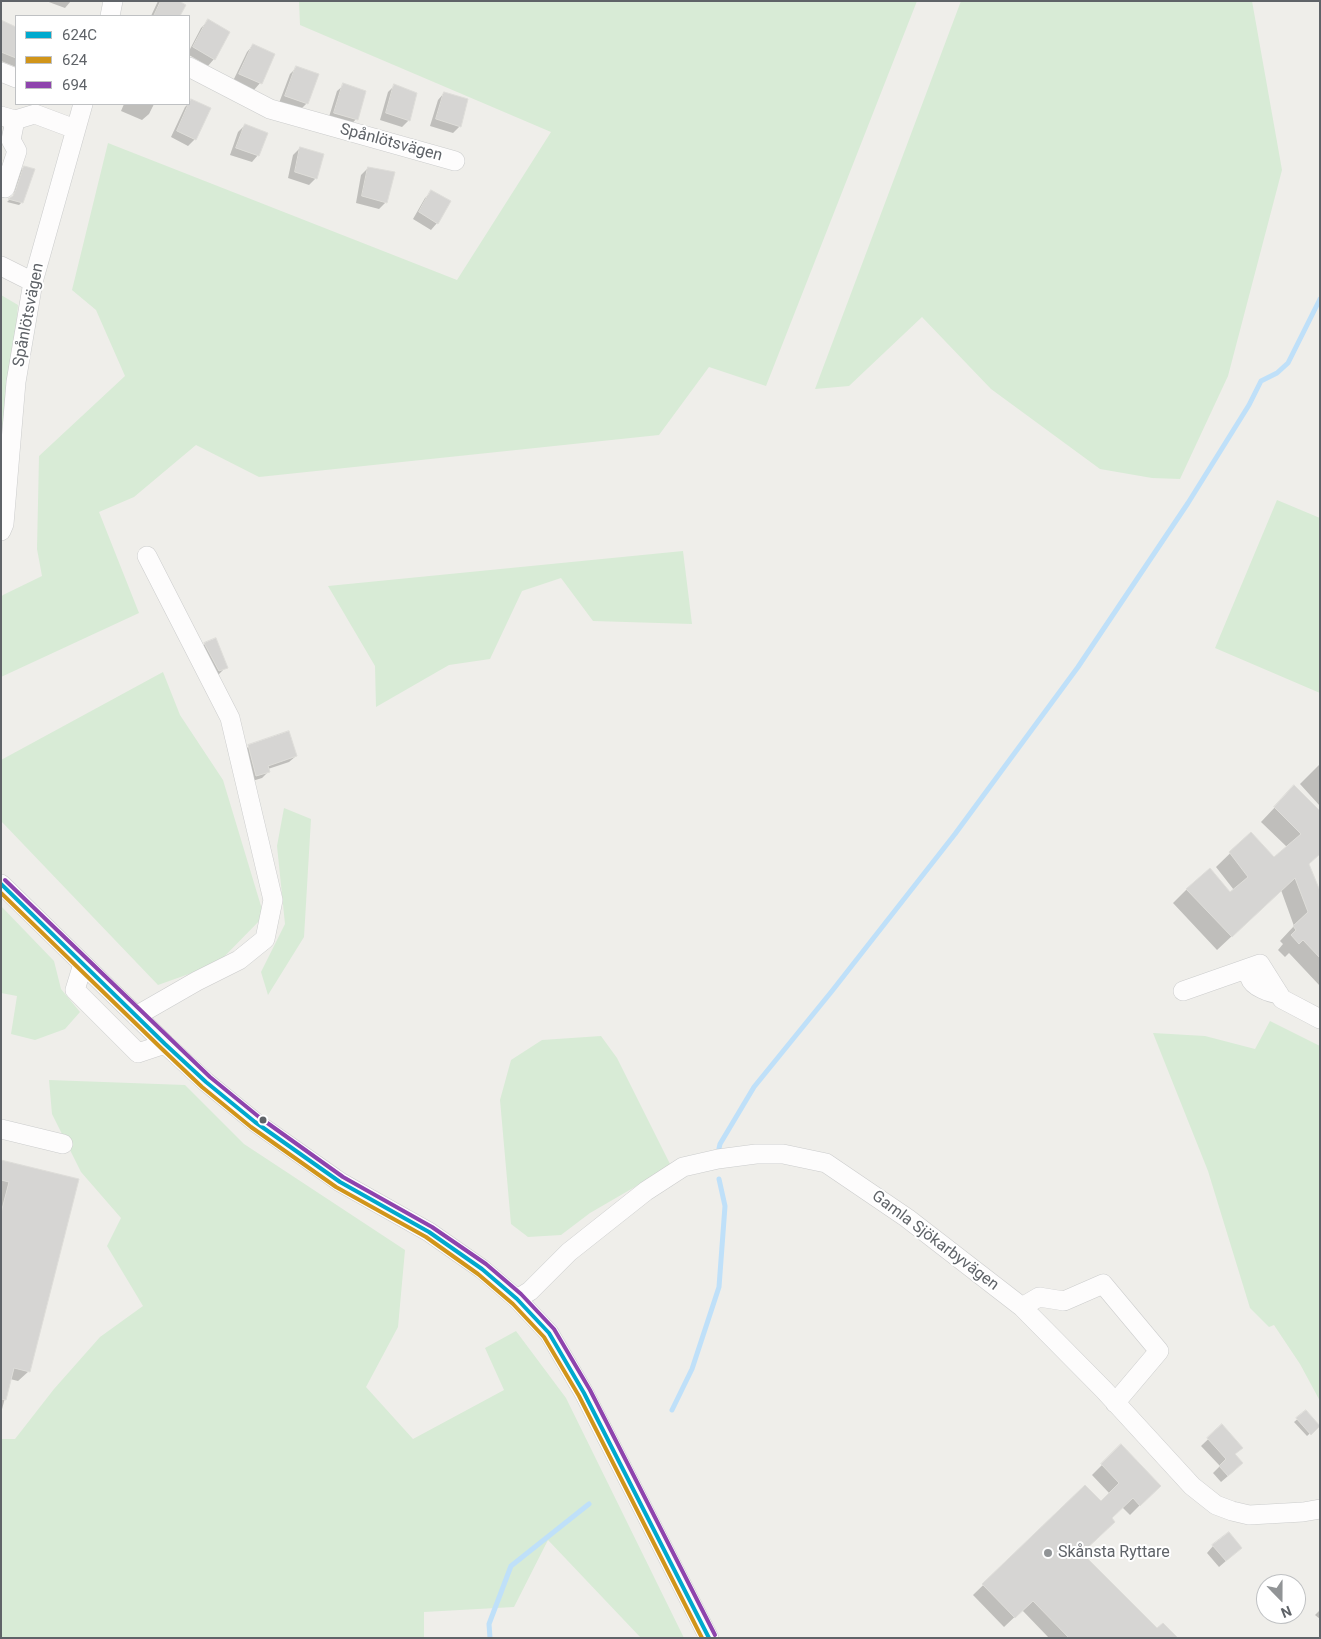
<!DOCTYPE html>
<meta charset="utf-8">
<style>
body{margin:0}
#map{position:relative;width:1321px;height:1639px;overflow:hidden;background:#efeeea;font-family:Roboto,sans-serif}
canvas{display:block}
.frame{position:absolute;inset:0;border:2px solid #5f6368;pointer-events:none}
.legend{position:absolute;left:15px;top:15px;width:175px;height:90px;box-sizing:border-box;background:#fff;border:1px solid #bfc1c3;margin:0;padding:6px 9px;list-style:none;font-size:15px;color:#5f6368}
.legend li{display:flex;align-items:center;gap:10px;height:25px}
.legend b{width:25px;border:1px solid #bfc1c3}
.north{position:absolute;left:1256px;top:1574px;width:50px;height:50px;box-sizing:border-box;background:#fff;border:1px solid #bfc1c3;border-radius:50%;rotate:158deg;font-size:14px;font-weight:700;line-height:20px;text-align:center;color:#5f6368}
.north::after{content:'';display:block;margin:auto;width:18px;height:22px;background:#919496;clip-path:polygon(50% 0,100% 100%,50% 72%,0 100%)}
</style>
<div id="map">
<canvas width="1321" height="1639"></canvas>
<div class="frame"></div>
<ul class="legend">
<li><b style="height:6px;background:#00a9ce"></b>624C</li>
<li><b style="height:6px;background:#d1951a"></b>624</li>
<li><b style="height:6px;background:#8e44ad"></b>694</li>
</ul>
<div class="north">N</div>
</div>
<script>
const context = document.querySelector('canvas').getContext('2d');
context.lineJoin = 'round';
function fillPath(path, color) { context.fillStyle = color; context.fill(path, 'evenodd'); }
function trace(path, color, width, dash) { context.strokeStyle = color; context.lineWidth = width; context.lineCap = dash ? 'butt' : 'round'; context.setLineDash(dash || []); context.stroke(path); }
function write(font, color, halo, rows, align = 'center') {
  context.font = font + ' Roboto,sans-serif'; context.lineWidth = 4; context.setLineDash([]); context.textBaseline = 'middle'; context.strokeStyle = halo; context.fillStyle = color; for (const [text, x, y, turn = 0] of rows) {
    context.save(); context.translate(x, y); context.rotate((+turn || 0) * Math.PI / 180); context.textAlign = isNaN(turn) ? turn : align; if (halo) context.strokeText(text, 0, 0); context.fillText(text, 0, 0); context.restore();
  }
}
fillPath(new Path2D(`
 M299 1H917L766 386 709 367 659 435 259 477 196 445 134 497 99 512 139 613 1 677V597L3 595 42 576 37 549 39 456 125 376 96 310 72 290 108 143 457 280 551 132 300 25Z
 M961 1H1252L1282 170 1228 376 1180 479 1152 478 1100 469 991 389 922 317 849 386 815 389Z
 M1 295 18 305 1 490Z
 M1277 500 1320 518V693L1215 648Z
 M683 551 692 624 593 621 561 578 522 591 490 659 449 665 376 707 375 666 328 586Z
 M163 672 180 715 223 780 264 916 217 964 158 985 1 821V760Z
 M284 808 311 819 304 937 268 995 261 972 285 924 277 846Z
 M1 906 54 961 61 989 80 1012 65 1029 35 1040 11 1034 17 996 1 993Z
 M1270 1021 1320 1046V1401L1300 1364 1274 1325 1269 1327 1250 1308 1208 1171 1153 1033 1205 1036 1255 1049Z
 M601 1036 617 1058 671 1166 590 1213 561 1235 528 1237 511 1224 500 1100 511 1060 542 1040Z
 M49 1080 185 1085 244 1144 405 1250 398 1327 366 1387 413 1439 504 1390 485 1348 516 1331 566 1398 684 1638H641L548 1540 514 1607 424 1612V1638H1V1439H15L54 1389 100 1337 143 1306 107 1246 121 1218 81 1172 52 1114Z`), '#d8ebd6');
fillPath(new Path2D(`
 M46 1H71L65 8Z
 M158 1H177L185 5 179 16H151Z
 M208 21 214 59 208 66 189 55V51L201 28Z
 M1 23 16 29V67L1 61Z
 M253 45 260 83 254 90 233 81 247 52Z
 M297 67 307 103 300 110 279 103 290 74Z
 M344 85 356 119 350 126 328 120 337 91Z
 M394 86 409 120 402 127 380 120 388 92Z
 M444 93 460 126 453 133 430 126 438 100Z
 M191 101 195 139 188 146 171 137 185 107Z
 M124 104H154L149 114 142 120 121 111Z
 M245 125 258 155 252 162 230 155 238 132Z
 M300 148 316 178 309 185 288 178 293 155Z
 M24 167 22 202 19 205 7 202 13 196 21 170Z
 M368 168 386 202 379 209 356 203 361 175Z
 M432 192 437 223 431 230 413 219 425 198Z
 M205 644 226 667 219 674 212 677 198 650Z
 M249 746 296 756 289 762 268 769 269 771 262 778 249 782 242 753Z
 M1320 764V806L1300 784Z
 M1294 787 1308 864 1320 895V986L1289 953 1285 957 1278 950 1283 944 1280 941 1294 926 1281 890 1217 950 1173 903 1187 889 1230 894 1234 890 1216 867 1251 833 1273 858 1287 847 1261 822Z
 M1 1161 77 1180 29 1371 18 1381 10 1379 1 1413Z
 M1306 1412 1318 1426 1307 1436 1294 1422Z
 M1222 1426 1241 1448 1234 1455 1235 1470 1221 1482 1213 1473 1220 1466 1201 1446Z
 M1121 1446 1159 1486 1130 1515 1122 1507 1110 1519 1081 1553 1157 1630 1176 1638H1049L1022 1610 1004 1627 973 1595 1085 1486 1101 1503 1110 1494 1092 1475Z
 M1213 1546 1234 1554 1219 1567 1207 1553Z
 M1320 1610V1619L1315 1615Z`), '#0003');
trace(new Path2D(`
 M718 1153 720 1144 754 1087 832 991 955 834 1078 667 1188 503 1249 405 1261 381 1277 373 1288 363 1320 299
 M672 1410 692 1369 719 1287 725 1206 719 1179
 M490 1638 489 1624 511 1566 589 1504`), '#bfe0f9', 5);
const building = new Path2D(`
 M161 1H179L186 5 180 16H154Z
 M208 19 230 32 215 60 193 47Z
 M1 20 16 27V58L1 52Z
 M253 44 275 54 262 84 239 74Z
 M296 66 319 74 308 104 285 96Z
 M343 83 366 91 358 120 334 113Z
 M394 84 417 93 410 121 386 113Z
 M444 92 468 99 461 127 436 119Z
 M191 99 211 108 196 140 177 131Z
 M245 124 268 133 259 156 236 148Z
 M300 147 324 154 317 179 295 172Z
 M24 166 35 169 23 203 8 199 13 196 15 192Z
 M368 167 395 172 387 203 362 196Z
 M431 190 451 201 438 224 419 212Z
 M216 638 228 668 219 671 204 643Z
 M289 731 297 756 268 766 270 772 256 776 248 745Z
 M1294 785 1320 811V854L1309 864 1320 891V958L1303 940 1299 944 1291 935 1296 930 1293 926 1308 912 1295 878 1232 937 1186 889 1210 868 1230 892 1248 877 1229 852 1251 832 1274 857 1301 834 1274 807Z
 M1 1160 79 1179 30 1372 14 1368 6 1400 1 1399V1213L9 1182 1 1180Z
 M1306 1410 1320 1426 1311 1435 1296 1418Z
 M1222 1424 1243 1448 1235 1454 1243 1463 1228 1476 1219 1466 1226 1459 1207 1438Z
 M1121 1444 1161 1486 1140 1506 1133 1498 1112 1518 1115 1522 1082 1553 1157 1628 1163 1623 1178 1638H1069L1033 1601 1015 1618 982 1584 1085 1485 1101 1501 1119 1483 1101 1464Z
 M1229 1532 1242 1548 1226 1561 1212 1545Z`);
fillPath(building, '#d6d5d3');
trace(building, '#deddd9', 1);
const minor = new Path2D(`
 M110 16 113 1
 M189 67 270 109 455 161
 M1 72 16 78
 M1 116 15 120 35 114 75 129
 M5 188 17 151 11 140 15 120
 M1 266 33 282
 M1 531 4 524 16 382 33 282 83 104
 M1 884 165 1044 206 1082 255 1122 340 1182 429 1232 482 1269 517 1299 549 1333 584 1393 709 1638
 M83 964 75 990 138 1053 165 1044
 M1254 966C1252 969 1249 974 1250 978 1253 987 1270 993 1279 994
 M1183 991 1260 964 1282 999 1320 1019
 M136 1016 197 981 239 960 265 939 273 900 230 718 147 556
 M1 1129 63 1144
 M517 1299 530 1291 569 1252 646 1191 683 1167 718 1159 756 1154H783L826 1163 907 1218 1022 1307 1104 1390 1192 1486 1216 1505 1232 1511 1249 1515 1303 1512 1320 1509
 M1022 1307 1039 1297 1064 1301 1103 1284 1159 1351 1115 1403`);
trace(minor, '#cbcccc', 20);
trace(minor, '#fdfcfc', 19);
trace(new Path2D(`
 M1 884 165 1044 206 1082 255 1122 340 1182 429 1232 482 1269 517 1299 549 1333 584 1393 709 1638`), '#00a9ce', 4);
trace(new Path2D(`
 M1 893 161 1048 202 1087 251 1127 336 1187 426 1237 478 1274 513 1304 544 1337 579 1396 702 1638`), '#d1951a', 4);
trace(new Path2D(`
 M5 880 210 1077 259 1117 343 1177 432 1227 486 1264 521 1294 554 1329 590 1390 715 1635`), '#8e44ad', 4);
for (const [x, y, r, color] of [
 [263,1120,4.5,"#5f6368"],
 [1048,1553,5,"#919496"]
]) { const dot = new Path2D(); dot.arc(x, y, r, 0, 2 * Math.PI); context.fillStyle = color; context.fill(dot); trace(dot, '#fff', 2); }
write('16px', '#5f6368', '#fff', [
 ["Spånlötsvägen",391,143,15],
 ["Spånlötsvägen",29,315,-79],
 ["Gamla Sjökarbyvägen",935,1241,37]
]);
write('16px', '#5f6368', '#fff', [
 ["Skånsta Ryttare",1058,1553]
], 'left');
</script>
